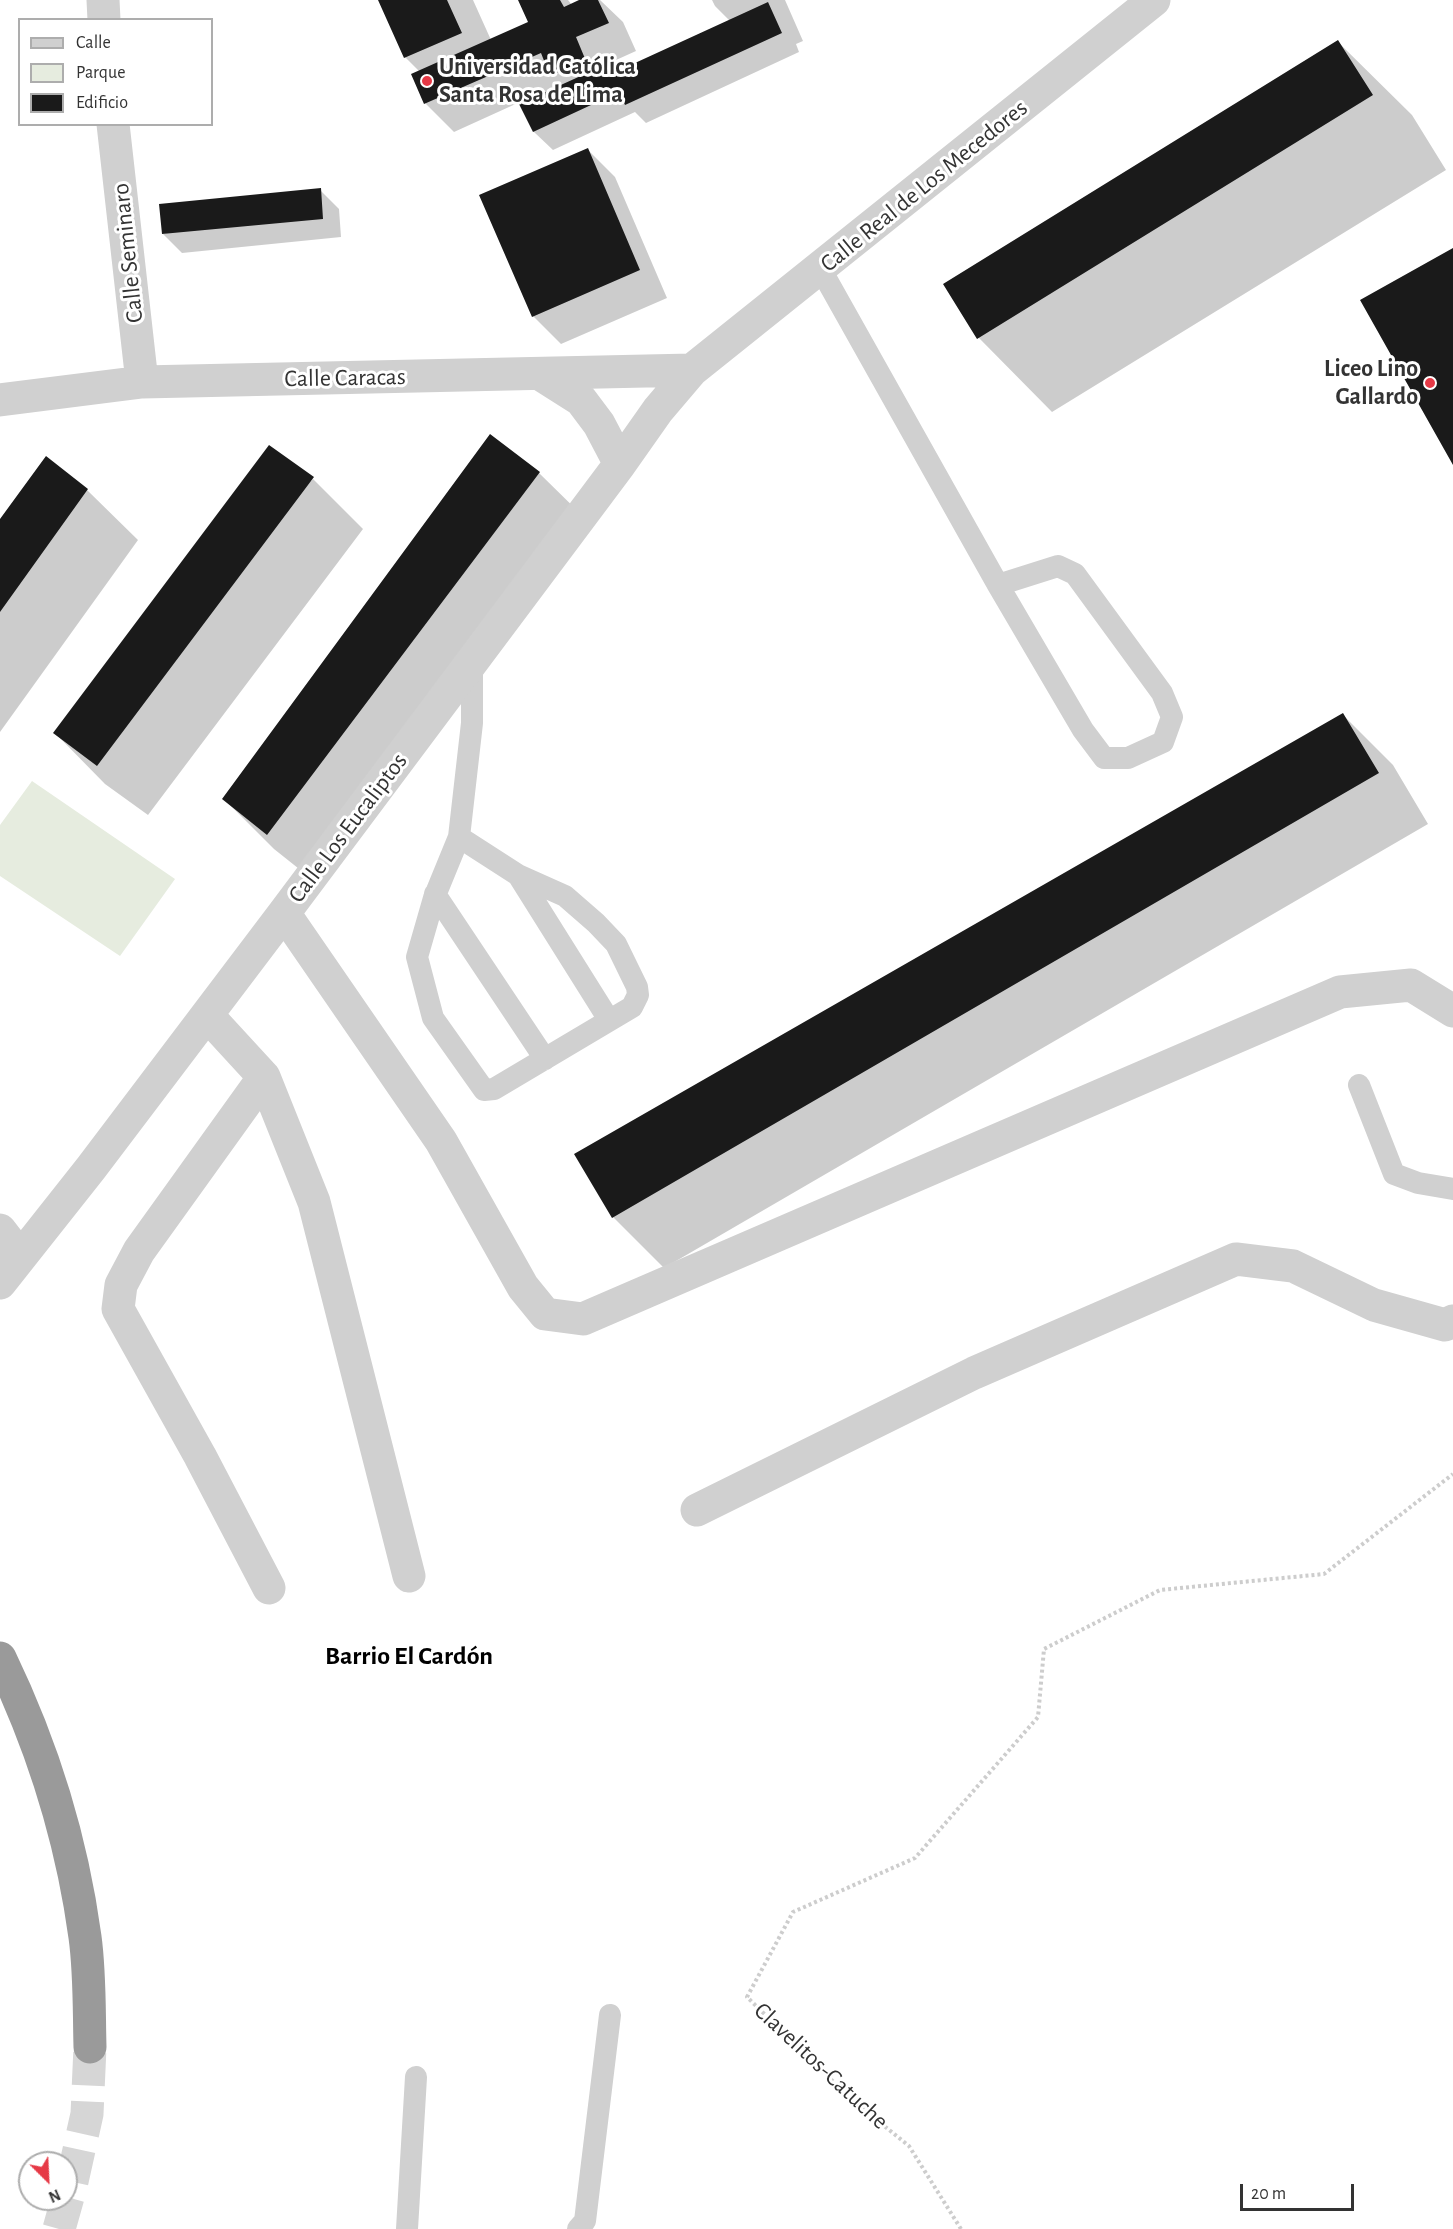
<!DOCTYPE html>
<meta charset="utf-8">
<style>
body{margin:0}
#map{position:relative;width:1453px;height:2229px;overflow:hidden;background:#fff;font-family:"Alegreya Sans",sans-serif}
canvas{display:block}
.legend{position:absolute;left:18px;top:18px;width:195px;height:108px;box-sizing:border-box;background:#fff;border:2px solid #adadad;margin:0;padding:8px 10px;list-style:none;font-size:18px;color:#333}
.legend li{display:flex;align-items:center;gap:12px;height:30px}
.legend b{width:30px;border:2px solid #adadad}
.north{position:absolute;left:18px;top:2151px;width:60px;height:60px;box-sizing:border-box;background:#fff;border:2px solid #adadad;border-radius:50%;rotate:156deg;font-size:16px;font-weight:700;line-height:24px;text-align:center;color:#333}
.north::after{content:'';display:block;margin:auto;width:21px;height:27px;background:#e63946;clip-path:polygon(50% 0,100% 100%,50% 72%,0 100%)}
.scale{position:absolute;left:1240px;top:2184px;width:114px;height:27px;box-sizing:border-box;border:3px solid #333;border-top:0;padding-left:8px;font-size:18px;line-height:21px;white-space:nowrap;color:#333;-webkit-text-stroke:4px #fff;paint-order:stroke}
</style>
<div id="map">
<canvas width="1453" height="2229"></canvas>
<ul class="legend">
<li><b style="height:8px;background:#d0d0d0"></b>Calle</li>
<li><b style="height:16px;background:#e6ecdf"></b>Parque</li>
<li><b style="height:16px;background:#1a1a1a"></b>Edificio</li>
</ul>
<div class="north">N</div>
<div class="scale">20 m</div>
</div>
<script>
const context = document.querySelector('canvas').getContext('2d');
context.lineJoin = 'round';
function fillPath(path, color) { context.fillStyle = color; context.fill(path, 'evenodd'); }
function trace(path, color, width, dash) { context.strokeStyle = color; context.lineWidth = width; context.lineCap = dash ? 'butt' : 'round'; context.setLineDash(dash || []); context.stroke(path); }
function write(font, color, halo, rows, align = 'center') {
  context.font = font + ' "Alegreya Sans",sans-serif'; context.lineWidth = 6; context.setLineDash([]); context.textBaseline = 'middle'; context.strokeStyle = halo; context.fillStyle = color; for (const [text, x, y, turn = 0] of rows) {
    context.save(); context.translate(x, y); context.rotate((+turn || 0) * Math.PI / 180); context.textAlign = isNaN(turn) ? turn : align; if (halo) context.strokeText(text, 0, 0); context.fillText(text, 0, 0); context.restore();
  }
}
fillPath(new Path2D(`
 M32 781 175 879 120 956 0 876V825Z`), '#e6ecdf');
fillPath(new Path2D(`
 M379 0H473L491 40 530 23 519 0H568L572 5 583 0H600L623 22 636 51 605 65 614 74 730 21 715 6 712 0H785L803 41 796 44 799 52 646 123 635 112 553 150 534 132 520 102 454 132 426 104 413 75 420 72 405 57Z
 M1338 42 1412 115 1446 170 1052 412 979 338 945 284Z
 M587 149 615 177 667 298 561 344 533 316Z
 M320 190 339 209 341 237 182 253 163 234Z
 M490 436 539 473 590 523 318 884 274 849 224 799Z
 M313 479 363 529 148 815 105 784 55 733Z
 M87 490 138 540 0 732V521Z
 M1343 715 1393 765 1428 824 664 1268 613 1217 576 1155Z`), '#0003');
fillPath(new Path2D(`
 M378 0H447L462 33 404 58Z
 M518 0H560L564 7 579 0H598L609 23 576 37 586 61 550 76 541 53 424 104 411 74 528 22Z
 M768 2 782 33 625 105 619 92 533 132 519 104 607 64 611 74Z
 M1338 40 1373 95 977 339 943 284Z
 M588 148 640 270 532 317 479 195Z
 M321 188 323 219 162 234 159 204Z
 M1453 248V465L1360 300Z
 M490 434 540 472 267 835 222 799Z
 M269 445 314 477 97 766 53 733Z
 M46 456 88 489 0 612V519Z
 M1343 713 1379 773 612 1218 574 1154Z`), '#1a1a1a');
trace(new Path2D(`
 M59 2229 71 2186 87 2114 90 2047`), '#d6d6d6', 33, [33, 16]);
trace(new Path2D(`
 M961 2229 909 2146 851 2099 747 1997 793 1912 915 1858 1038 1717 1044 1649 1160 1590 1324 1574 1453 1474`), '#cdcdcd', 4, [3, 3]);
trace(new Path2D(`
 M820 268 998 585 1083 730 1104 758H1128L1163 742 1172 717 1162 693 1075 574 1058 566 998 585
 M459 837 518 875 565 896 596 923 616 944 637 987 638 995 632 1007 494 1089 484 1090 433 1018 417 957 434 898 459 837 472 723V663
 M518 875 609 1020
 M435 894 545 1059
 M1359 1085 1394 1174 1418 1183 1453 1189
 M407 2229 416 2077
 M578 2229 585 2221 610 2015`), '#d0d0d0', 22);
trace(new Path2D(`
 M103 0 104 20
 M113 124 142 382
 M540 374 581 400 599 424 620 464
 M0 400 142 382 692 370
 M284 913 441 1141 523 1287 545 1314 583 1319 1340 992 1411 985 1453 1011
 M207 1015 264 1077 314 1202 409 1576
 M264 1077 139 1251 121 1285 118 1309 200 1456 269 1588
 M0 1230 20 1256
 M0 1283 91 1168 284 913 620 464 658 410 692 370 1154 0
 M697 1510 974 1373 1236 1259 1293 1266 1374 1305 1445 1325 1453 1321`), '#d0d0d0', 33);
trace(new Path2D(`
 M0 1658C42 1745 72 1841 85 1937 90 1973 89 2010 90 2047`), '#9a9a9a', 33);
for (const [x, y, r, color] of [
 [427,81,6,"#e63946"],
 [1430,383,6,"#e63946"]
]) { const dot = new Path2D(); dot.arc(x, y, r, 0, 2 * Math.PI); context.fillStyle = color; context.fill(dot); trace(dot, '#fff', 2); }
write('bold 24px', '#333', '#fff', [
 ["Universidad Católica",439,67],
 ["Santa Rosa de Lima",439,95],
 ["Liceo Lino",1418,369,"right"],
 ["Gallardo",1418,397,"right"]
], 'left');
write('24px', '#333', '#fff', [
 ["Calle Real de Los Mecedores",924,186,-39],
 ["Calle Seminaro",128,253,-96],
 ["Calle Caracas",345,378,-1],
 ["Calle Los Eucaliptos",348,828,-53],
 ["Clavelitos-Catuche",821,2066,43]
]);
write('bold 26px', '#000', '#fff', [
 ["Barrio El Cardón",409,1656]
]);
</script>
